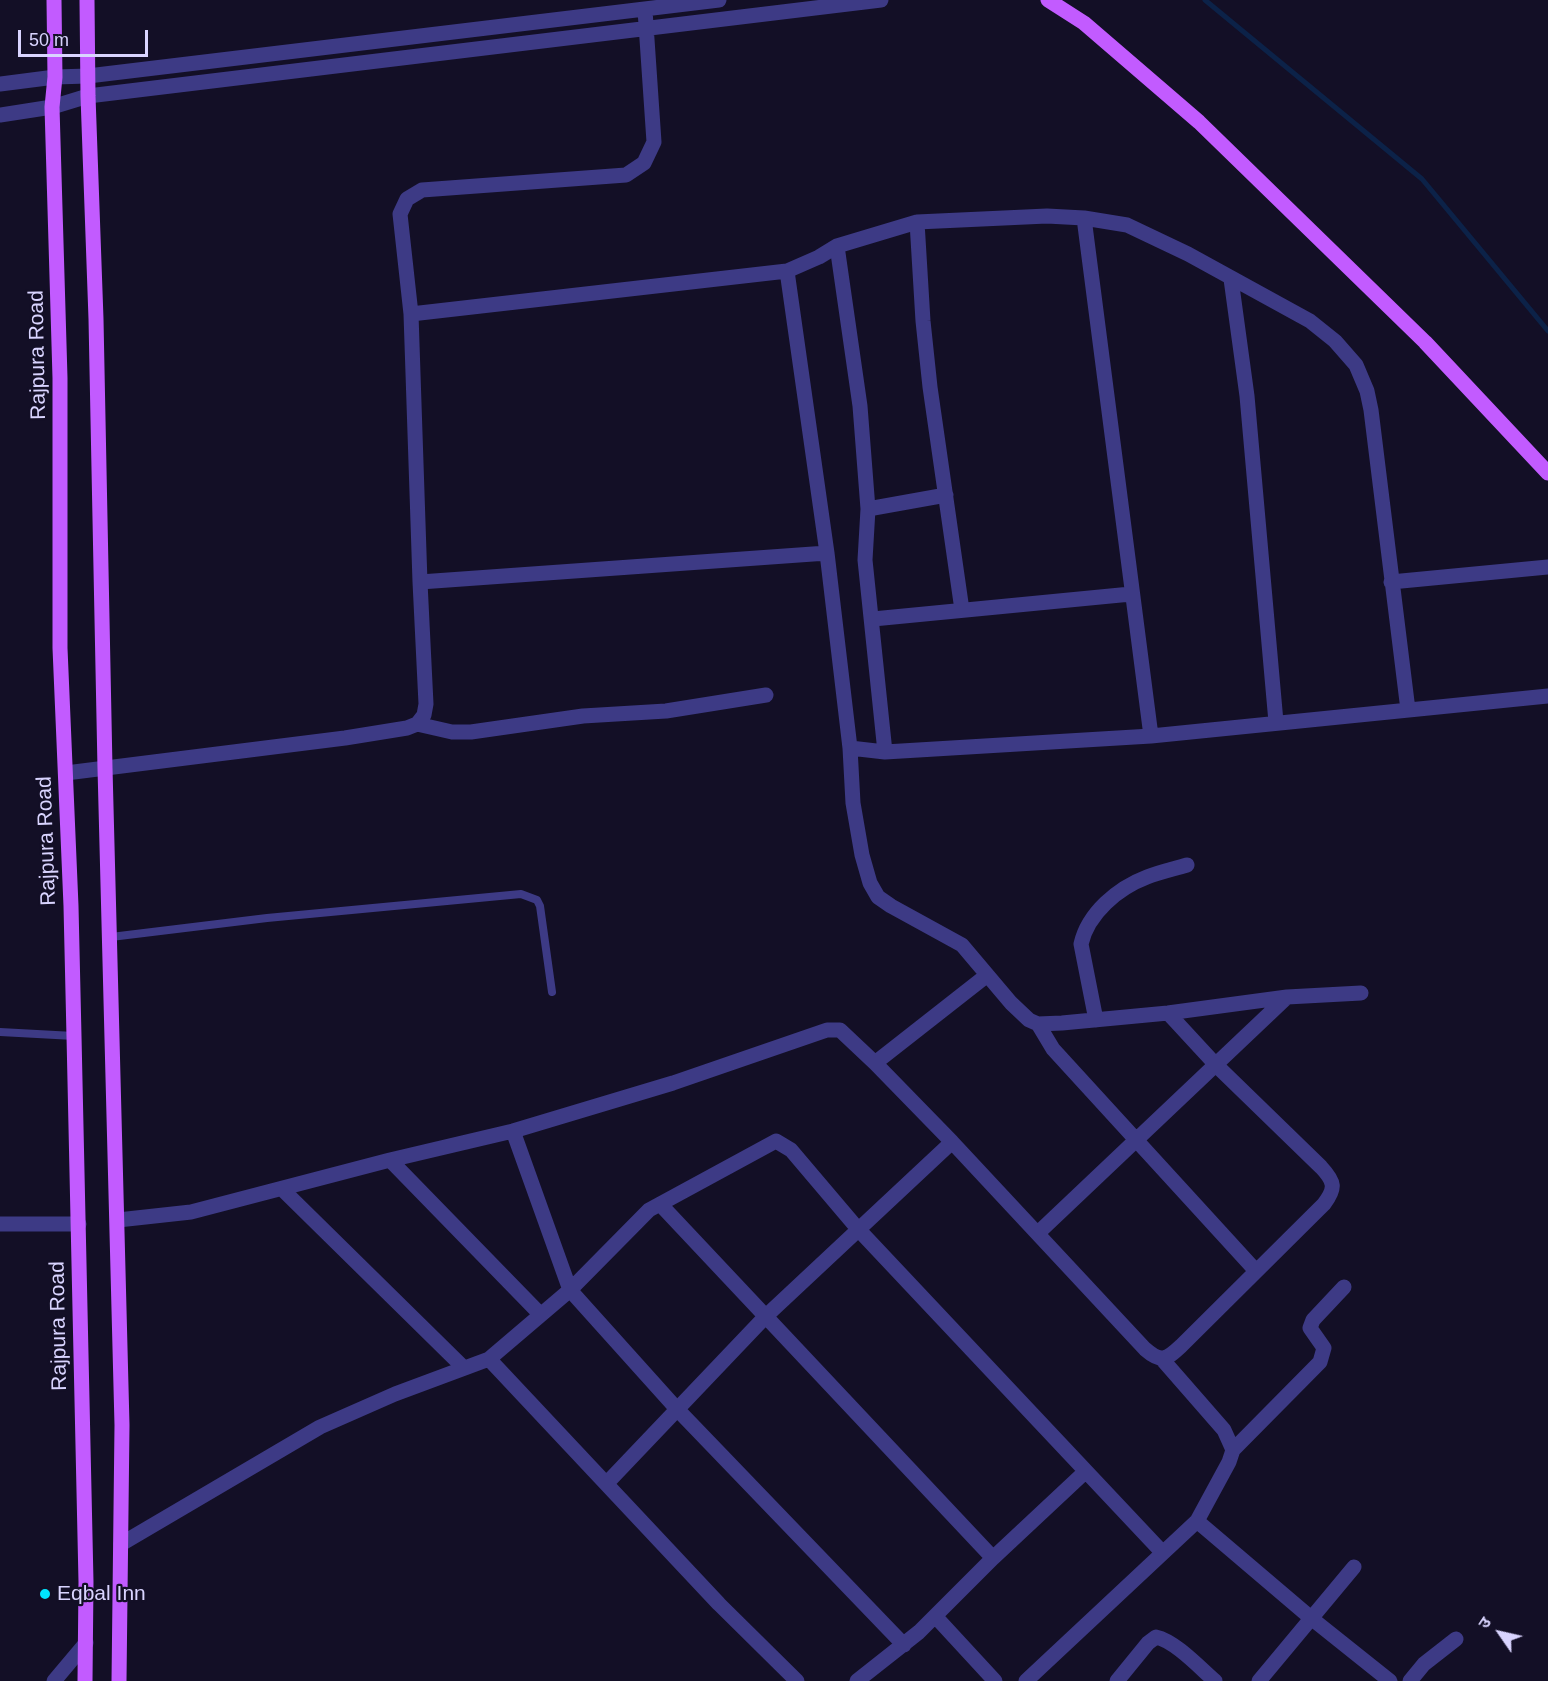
<!DOCTYPE html>
<meta charset="utf-8">
<style>
body{margin:0}
#map{position:relative;width:1548px;height:1681px;overflow:hidden;background:#130f26;font-family:Helvetica,"Noto Sans Devanagari",sans-serif}
canvas{display:block}
.north{position:absolute;left:1470px;top:1603px;width:60px;height:60px;-webkit-text-stroke:4px #130f26;paint-order:stroke;rotate:304deg;font-size:16px;font-weight:700;line-height:24px;text-align:center;color:#d9d4ff}
.north::after{content:'';display:block;margin:auto;width:21px;height:27px;background:#d9d4ff;clip-path:polygon(50% 0,100% 100%,50% 72%,0 100%)}
.scale{position:absolute;left:18px;top:30px;width:130px;height:27px;box-sizing:border-box;border:3px solid #d9d4ff;border-top:0;padding-left:8px;font-size:18px;line-height:21px;white-space:nowrap;color:#d9d4ff;-webkit-text-stroke:4px #130f26;paint-order:stroke}
</style>
<div id="map">
<canvas width="1548" height="1681"></canvas>
<div class="north">उ</div>
<div class="scale">50 m</div>
</div>
<script>
const context = document.querySelector('canvas').getContext('2d');
context.lineJoin = 'round';
function trace(path, color, width, dash) { context.strokeStyle = color; context.lineWidth = width; context.lineCap = dash ? 'butt' : 'round'; context.setLineDash(dash || []); context.stroke(path); }
function write(font, color, halo, rows, align = 'center') {
  context.font = font + ' Helvetica,sans-serif'; context.lineWidth = 4.5; context.setLineDash([]); context.textBaseline = 'middle'; context.strokeStyle = halo; context.fillStyle = color; for (const [text, x, y, turn = 0] of rows) {
    context.save(); context.translate(x, y); context.rotate((+turn || 0) * Math.PI / 180); context.textAlign = isNaN(turn) ? turn : align; if (halo) context.strokeText(text, 0, 0); context.fillText(text, 0, 0); context.restore();
  }
}
trace(new Path2D(`
 M1205 0 1422 179 1548 331`), '#0c2248', 5);
trace(new Path2D(`
 M111 937 267 918 521 894 537 900 540 906 552 992
 M0 1032 74 1036`), '#3d3a85', 8);
trace(new Path2D(`
 M0 84 55 77 88 76 719 0
 M0 115 52 107 88 96 881 0
 M1084 218 1151 736
 M917 222 923 321 930 387 962 610
 M837 246 860 406 868 509 865 560 885 752
 M787 271 827 553 850 748 853 803 862 855 870 883 878 897 891 906 962 945 1011 1003 1029 1020 1038 1024 1062 1023 1168 1013 1287 997 1361 993
 M1231 279 1247 396 1276 722
 M411 314 787 271 819 257 837 246 917 222 1047 216 1084 218 1127 225 1188 254 1310 321 1335 341 1356 365 1367 391 1371 410 1408 710
 M868 509 946 495
 M420 582 827 553
 M1391 582 1548 567
 M873 619 1131 594
 M417 724 452 732H471L583 716 666 711 766 695
 M850 748 885 752 1151 736 1548 696
 M66 773 345 738 407 728 417 724 424 715 426 704 420 582 411 314 400 214 407 199 422 190 626 175 644 163 654 142 645 10
 M1096 1020 1081 944C1088 913 1118 888 1147 877 1160 872 1174 869 1187 865
 M1038 1024 1053 1049 1256 1271
 M875 1063 986 976
 M513 1131 570 1290 676 1408 904 1645
 M390 1160 541 1315
 M282 1189 464 1368
 M660 1204 993 1558
 M118 1220 191 1212 390 1160 513 1131 673 1083 827 1030H840L875 1063 952 1142 1145 1349C1161 1363 1166 1360 1181 1346L1324 1204C1336 1188 1335 1182 1321 1167L1216 1065 1168 1013
 M0 1224H79
 M1038 1233 1287 997
 M489 1359 719 1604 797 1681
 M1233 1450 1320 1362 1324 1348 1310 1328 1313 1320 1344 1287
 M607 1483 766 1316 952 1142
 M1197 1521 1311 1618 1390 1681
 M121 1544 320 1427 395 1394 489 1359 570 1290 649 1210 776 1141 791 1150 858 1229 1162 1552
 M935 1616 995 1681
 M54 1681 86 1643
 M857 1681 919 1632 993 1558 1086 1471
 M1026 1681 1197 1521 1229 1462 1233 1450 1224 1430 1162 1359
 M1117 1681 1148 1643 1156 1637C1175 1641 1200 1668 1215 1681
 M1259 1681 1354 1567
 M1410 1681 1424 1664 1456 1639`), '#3d3a85', 15);
trace(new Path2D(`
 M54 0 55 77 52 107 60 378V648L71 906 74 1036 86 1582 85 1681
 M87 0 88 96 96 319 105 768 122 1425 119 1681
 M1048 0 1084 23 1199 122 1425 342 1548 473`), '#c25bff', 15);
for (const [x, y, r, color] of [
 [45,1594,6,"#00e5ff"]
]) { const dot = new Path2D(); dot.arc(x, y, r, 0, 2 * Math.PI); context.fillStyle = color; context.fill(dot); trace(dot, '#130f26', 2); }
write('21px', '#d9d4ff', '#130f26', [
 ["Rajpura Road",38,355,-91],
 ["Rajpura Road",47,841,-92],
 ["Rajpura Road",59,1326,-91]
]);
write('21px', '#d9d4ff', '#130f26', [
 ["Eqbal Inn",57,1594]
], 'left');
</script>
